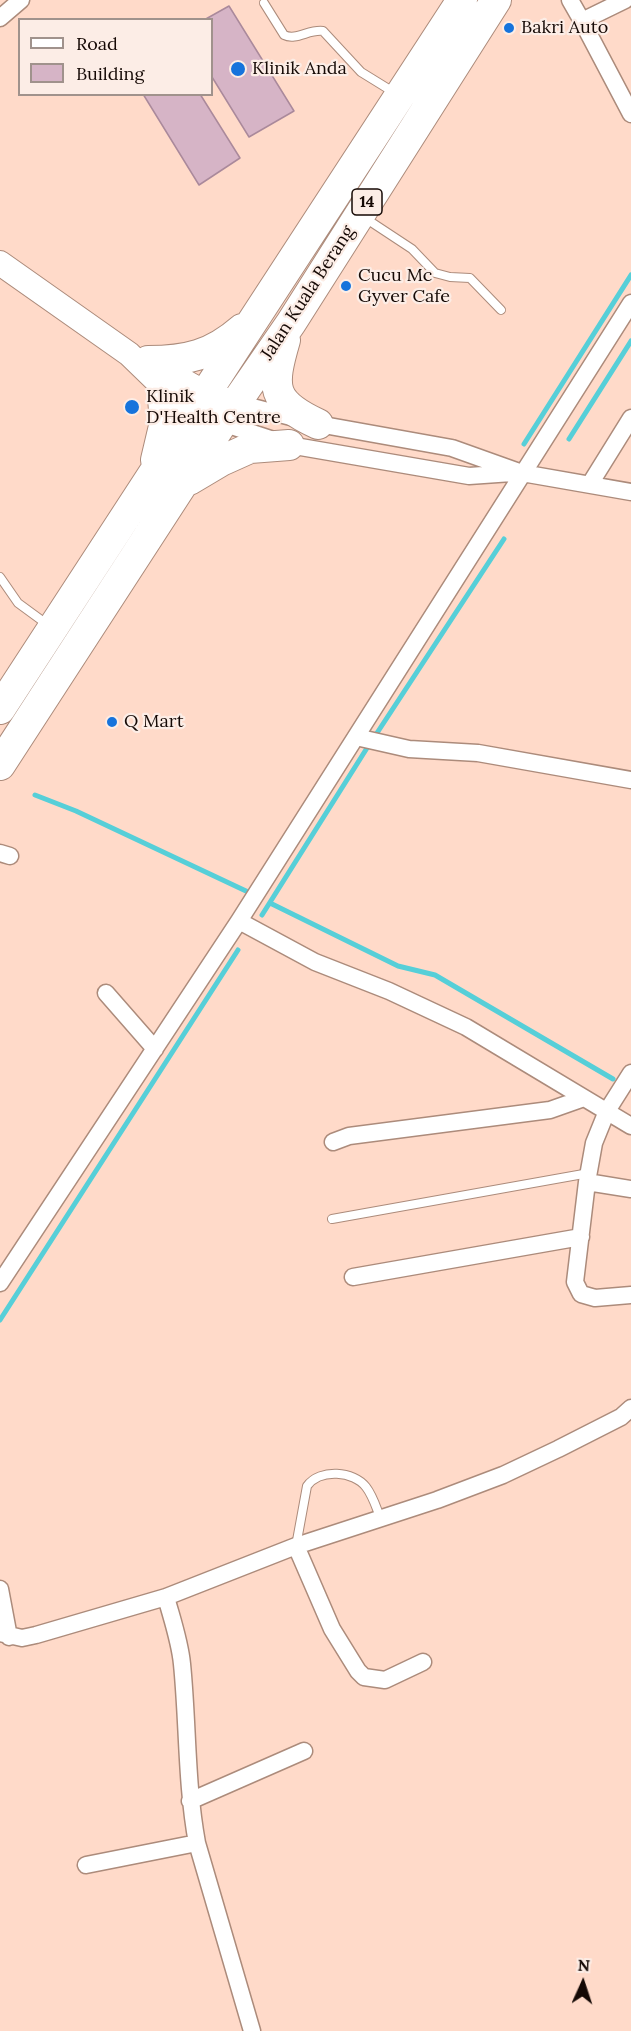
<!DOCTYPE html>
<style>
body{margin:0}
#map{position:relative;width:631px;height:2031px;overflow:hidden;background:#ffdac9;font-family:Lora,serif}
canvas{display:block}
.legend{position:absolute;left:18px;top:18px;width:195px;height:78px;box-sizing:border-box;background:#fcede6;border:2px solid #a0928c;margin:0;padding:8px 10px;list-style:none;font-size:18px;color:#150905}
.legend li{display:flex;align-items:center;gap:12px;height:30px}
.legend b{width:30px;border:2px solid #a0928c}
.north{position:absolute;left:553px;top:1953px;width:60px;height:60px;-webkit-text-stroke:4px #fcede6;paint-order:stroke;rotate:3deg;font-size:16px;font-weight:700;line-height:24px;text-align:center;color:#150905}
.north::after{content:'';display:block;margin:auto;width:21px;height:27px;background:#150905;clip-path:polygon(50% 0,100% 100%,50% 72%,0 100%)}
</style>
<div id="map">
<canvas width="631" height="2031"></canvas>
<ul class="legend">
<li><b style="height:8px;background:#fff"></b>Road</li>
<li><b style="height:16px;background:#d6b4c6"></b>Building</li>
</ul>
<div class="north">N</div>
</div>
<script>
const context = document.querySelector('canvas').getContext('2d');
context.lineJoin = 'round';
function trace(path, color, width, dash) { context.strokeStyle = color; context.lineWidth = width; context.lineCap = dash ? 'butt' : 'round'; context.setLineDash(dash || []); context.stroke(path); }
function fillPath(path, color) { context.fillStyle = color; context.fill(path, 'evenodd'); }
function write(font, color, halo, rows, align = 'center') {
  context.font = font + ' Lora,serif'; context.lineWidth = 4.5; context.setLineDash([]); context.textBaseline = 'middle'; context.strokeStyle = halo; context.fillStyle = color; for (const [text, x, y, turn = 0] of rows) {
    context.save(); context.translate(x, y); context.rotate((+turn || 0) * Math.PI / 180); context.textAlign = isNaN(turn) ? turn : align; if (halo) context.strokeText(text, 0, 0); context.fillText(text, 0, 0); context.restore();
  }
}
trace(new Path2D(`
 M569 439 631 341
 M524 444 631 275
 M377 733 504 539
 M35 795 76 811 246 891
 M270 903 398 966 435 975 613 1079
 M262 915 367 748
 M0 1320 238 950`), '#56cfd8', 5);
const building = new Path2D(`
 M229 6 294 111 249 137 212 77V20H204Z
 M143 94H200L240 158 199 185Z`);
fillPath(building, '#d6b4c6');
trace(building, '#aa899b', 1.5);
const lane = new Path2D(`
 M264 3 284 35C296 41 309 29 323 31L361 72 395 93
 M365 218 412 249 435 273 450 277 470 278 501 310
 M0 577 18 603 48 625
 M332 1219 589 1173
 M296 1546 307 1486C320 1468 354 1471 366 1487 373 1496 376 1507 380 1517`);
const street = new Path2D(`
 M570 0 582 21 625 0
 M0 18 21 0
 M582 21 631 114
 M237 403 318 424 452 448 522 473 631 492
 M222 423 289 445 469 476 512 473
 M590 484 631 418
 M356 737 409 749 478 753 631 780
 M0 853 10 856
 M239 921 315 962 389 991 466 1027 631 1126
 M106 993 155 1049
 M631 1073 607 1111 594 1143 587 1182 575 1282 581 1294 595 1298 631 1295
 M333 1142 349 1136 550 1110 584 1098
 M587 1182 631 1189
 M353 1277 581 1237
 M0 1283 239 921 631 303
 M296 1546 332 1629 358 1671 364 1677 385 1680 423 1662
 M0 1589 9 1637
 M166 1597C172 1619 180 1642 182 1664 188 1724 186 1783 197 1843L252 2031
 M0 1633 22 1638 36 1635 166 1597 296 1546 437 1500 503 1475 558 1449 621 1417 631 1408
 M190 1801 304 1751
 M86 1865 197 1843`);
const secondary = new Path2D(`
 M0 263 129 354 162 386 196 410 209 417
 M155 365 207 394 223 399`);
const highway = new Path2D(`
 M285 340C271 388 271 402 318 424
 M148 361C187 361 212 355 242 329
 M156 460 165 422 162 386
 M189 480 221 461 250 448 289 445
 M0 709 462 0
 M0 765 222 423 291 323 496 0`);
trace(lane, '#ac8b7b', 10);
trace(street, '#ac8b7b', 19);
trace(secondary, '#ac8b7b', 26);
trace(highway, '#ac8b7b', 32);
trace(lane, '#fff', 8);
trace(street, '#fff', 16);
trace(secondary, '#fff', 24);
trace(highway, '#fff', 30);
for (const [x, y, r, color] of [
 [509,28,6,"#1673dc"],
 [238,69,8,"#1673dc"],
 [346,286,6,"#1673dc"],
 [132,407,8,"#1673dc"],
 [112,722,6,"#1673dc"]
]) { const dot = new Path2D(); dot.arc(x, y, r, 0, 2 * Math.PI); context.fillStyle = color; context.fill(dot); trace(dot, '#fcede6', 2); }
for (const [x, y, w] of [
 [367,202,30]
]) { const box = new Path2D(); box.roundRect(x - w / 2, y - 13, w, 26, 4.5); context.fillStyle = '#fcede6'; context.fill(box); trace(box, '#150905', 1.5); }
write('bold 16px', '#150905', null, [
 ["14",367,202]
]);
write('18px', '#150905', '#fcede6', [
 ["Bakri Auto",521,28],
 ["Klinik Anda",252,69],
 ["Cucu Mc",358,276],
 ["Gyver Cafe",358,297],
 ["Klinik",146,397],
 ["D'Health Centre",146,418],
 ["Q Mart",124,722]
], 'left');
write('18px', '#150905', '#fcede6', [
 ["Jalan Kuala Berang",308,293,-57]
]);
</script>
